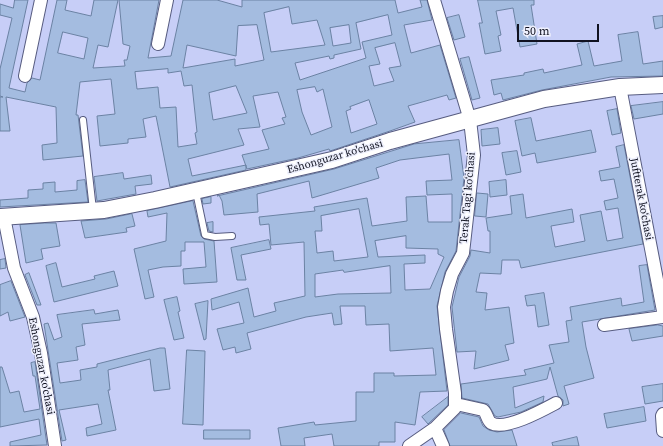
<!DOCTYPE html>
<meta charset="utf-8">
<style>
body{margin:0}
#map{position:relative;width:663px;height:446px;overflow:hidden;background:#c7cef7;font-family:"Source Serif 4",serif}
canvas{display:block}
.scale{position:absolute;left:517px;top:24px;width:82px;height:18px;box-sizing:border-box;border:2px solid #101220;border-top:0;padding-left:5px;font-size:12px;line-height:14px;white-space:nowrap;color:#101220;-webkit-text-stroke:3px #eef0fd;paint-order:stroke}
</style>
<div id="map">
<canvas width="663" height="446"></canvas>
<div class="scale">50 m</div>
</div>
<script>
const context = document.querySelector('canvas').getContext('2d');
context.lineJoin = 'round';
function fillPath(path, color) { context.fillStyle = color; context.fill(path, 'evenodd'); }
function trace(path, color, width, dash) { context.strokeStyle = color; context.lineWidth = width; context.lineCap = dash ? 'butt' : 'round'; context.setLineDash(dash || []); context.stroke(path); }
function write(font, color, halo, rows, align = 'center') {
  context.font = font + ' "Source Serif 4",serif'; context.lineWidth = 3; context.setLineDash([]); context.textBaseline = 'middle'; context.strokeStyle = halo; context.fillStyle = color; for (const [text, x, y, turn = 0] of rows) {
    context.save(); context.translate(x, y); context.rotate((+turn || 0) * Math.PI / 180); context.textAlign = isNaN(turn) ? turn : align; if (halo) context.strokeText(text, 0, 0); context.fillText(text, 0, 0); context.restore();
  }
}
const building = new Path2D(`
 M15 0H28L9 88 25 92 27 83 32 78 40 80 57 0H67L65 10 91 16 94 0H118L108 47 98 45 93 68 125 66 124 60H127L130 46 123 44 119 0H159L148 58 171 56 183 0H217L242 7V0H395L398 13 422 7 420 0H427L432 20 404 25 411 53 440 45 456 98 449 100 447 95 408 106 415 122 390 131 330 151 329 149 298 158 247 169 242 155 269 149 262 130 285 124 282 118 286 117 278 92 253 96 260 127 238 129 244 145 188 159 192 176 246 165V170L170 187 156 116 143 119 146 137 128 139V143L100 146 97 116 115 114 111 79 80 82 76 115H78L83 156 43 160 42 145 57 143 56 107 6 97 10 131H0V97H3L0 96V69L12 18 0 15V4L13 8ZM289 7 292 24 317 20 325 45 271 52 264 13ZM388 15 392 35 362 42 366 58 300 80 295 63 329 56 330 59 334 58V55L361 49 356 23ZM257 25 264 60 235 66V59L183 68 187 45 236 56 238 26ZM349 25 351 43 333 46 330 28ZM63 32 88 38 84 59 58 53ZM395 43 401 66 389 68 394 81 374 86 369 66 380 64 375 48ZM168 69V73L181 71 184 86 192 85 197 132 195 133 197 144 178 147 176 107 160 108 158 87 137 89 135 72ZM236 86 247 113 213 120 209 93ZM315 87 317 92 323 89 332 127 311 135 302 112 297 90ZM369 100 377 124 351 133 346 111 351 109 350 107Z
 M478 0H534V5H531L537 44 520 47 513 8 496 11 501 35 498 36 501 51 485 54 479 23H482Z
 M459 15 465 37 454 40 447 18Z
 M663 16V27L655 29 653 17Z
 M638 32 643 64 663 61V76L611 77 542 90 503 100 501 93 494 95 491 80 524 75V73L543 69 544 73 582 65 577 44 588 41 594 66 622 61 618 35Z
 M469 57 480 98 472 100 460 59Z
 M663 102V114L634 119 631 106Z
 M617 109 621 133 612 135 607 111Z
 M531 118 536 141 591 130 596 152 537 163 535 153 522 156 515 121Z
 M498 128 500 144 482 146 481 130Z
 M459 140 464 178 456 251 445 272 437 306 447 391 420 392 415 425 395 422V442H379V446H334L332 434 304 438 305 446H281L278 428 314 422 315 425 356 421V392H374V373H394V376L436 375 433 348 390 351 389 324 366 325 365 306H340L342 324 334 325 332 313 306 317 247 333 251 349 236 353 235 347 223 350 217 329 244 323 239 302 212 310 211 299 248 288 254 317 276 311 274 303 305 296 304 242 271 245 269 224 260 225 259 217 315 211 314 207 367 198 372 226 407 221 406 197 426 196 428 222H452V194L427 195 426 181 452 180 449 154 400 160 376 168 379 178 312 198 309 181 257 194 258 212 224 215 222 201 219 195 217 196 334 169 414 144ZM359 209 368 257 334 261 333 251 317 253 315 231H322L321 216ZM406 236V248L438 249V254L444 257 430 289 405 290 404 264 425 263V255L378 257 375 241ZM390 266 391 293 338 294 315 297V274L343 270 344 272Z
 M624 145 643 244 521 268 519 260H502L501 274 480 273 476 292 487 293 485 310 509 307 514 343 505 345 509 360 474 369 476 351 457 352 452 307 459 277 470 256 471 250 490 253V231H488L486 218 512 214 510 196 523 194 526 218 572 209 574 222 551 226 555 247 585 241 580 215 601 211 607 241 623 238 618 208 606 210 604 201 618 198 614 179 601 181 599 171 620 167 616 147Z
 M517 151 521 172 506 175 502 153Z
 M123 173 124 179 151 175 152 184 135 186 136 194 97 201 94 177Z
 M85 180 88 202 0 207V200L28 198V190L43 189V183L55 182V192L77 190V181Z
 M506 180 507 195 490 197 489 182Z
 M477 193 488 194 486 217 475 216Z
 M211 197V203L203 204 202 199Z
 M193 201 201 236 204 239 214 241 217 282 184 284 183 269 206 267 204 242H185V251H181V266L163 267 148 270 154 297 145 299 134 249 166 241 167 213 148 217 147 211Z
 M132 214 135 226 126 228 127 232 85 238 81 221 106 219Z
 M213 222V232L209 231 207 223Z
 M45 223H56L60 246 41 249 43 259 26 263 20 225Z
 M269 240 271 249 241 255 246 280H237L231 248Z
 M5 259 6 268 0 269V260Z
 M56 263 62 287 95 279 94 276 114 271 118 286 54 302 46 266Z
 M647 265 655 310 582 322 586 347 594 378 564 386 569 404 563 406V400L558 396 550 367 547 379 513 387 515 408 544 396 543 402 521 412 498 417 495 416 488 404 462 398 461 384 526 375 524 370 554 363 549 345 569 342 566 321 572 320 570 307 621 298 622 306 644 302 639 266Z
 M29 273 41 305H37L25 275Z
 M11 281 25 317 10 321 8 312 0 316V285Z
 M544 293 549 325 538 327 535 305 527 306 525 296Z
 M177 297 180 311 178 312 184 338 174 340 164 300Z
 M208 301 206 339 204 340 195 304Z
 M94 310 95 314 118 310 120 320 82 324 85 345 76 347 78 360 57 363 60 383 81 380 80 370 97 367V364L160 348H165L170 389 154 391 150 359 108 370 110 390H108L116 430 87 436 86 428 102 424 98 404 59 410 66 440 62 441 44 324 48 323 54 340 62 337 57 315Z
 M658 325 663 326V336L632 341 629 329Z
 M187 350 205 351 203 425 183 424Z
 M35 362 47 445 10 446V442L41 435 39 419 0 427V367H2L10 393 19 391 24 412 40 409 35 376H33L31 363Z
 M663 384V401L645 404 642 387Z
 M448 397V405L428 424 422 417Z
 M644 407 646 421 607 428 604 414Z
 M461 413 479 417 483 426 489 430 497 432 512 430 517 446H450L444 430Z
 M204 430H250V439H204Z
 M577 437 579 446H553L552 443Z`);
fillPath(building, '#a4bce0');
trace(building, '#6b82a3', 1);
const lane = new Path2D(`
 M83 120 93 210
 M196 192 205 235 215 237 232 236`);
const street = new Path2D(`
 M158 44 167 0
 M25 76 41 0
 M620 87 663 311
 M4 217 14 268 33 317 41 353 55 446
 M604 325 663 317
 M456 404 483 410C487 413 487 420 491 423 505 431 543 410 556 403
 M663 414 662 416 663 431
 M435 428 443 446
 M409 446 435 428 455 408V393L446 329 444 307 447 291 452 274 463 253 474 155 470 120 434 0`);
const secondary = new Path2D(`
 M0 217 104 210 155 200 332 160 390 141 544 99 620 87 663 85`);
trace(lane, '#575c80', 8);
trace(street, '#575c80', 14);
trace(secondary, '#575c80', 18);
trace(lane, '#fff', 6);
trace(street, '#fff', 12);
trace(secondary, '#fff', 16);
write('11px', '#101220', '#eef0fd', [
 ["Eshonguzar ko'chasi",335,157,-16],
 ["Terak Tagi koʻchasi",468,198,-85],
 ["Juftterak koʻchasi",641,199,79],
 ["Eshonguzar ko'chasi",41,366,79]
]);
</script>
